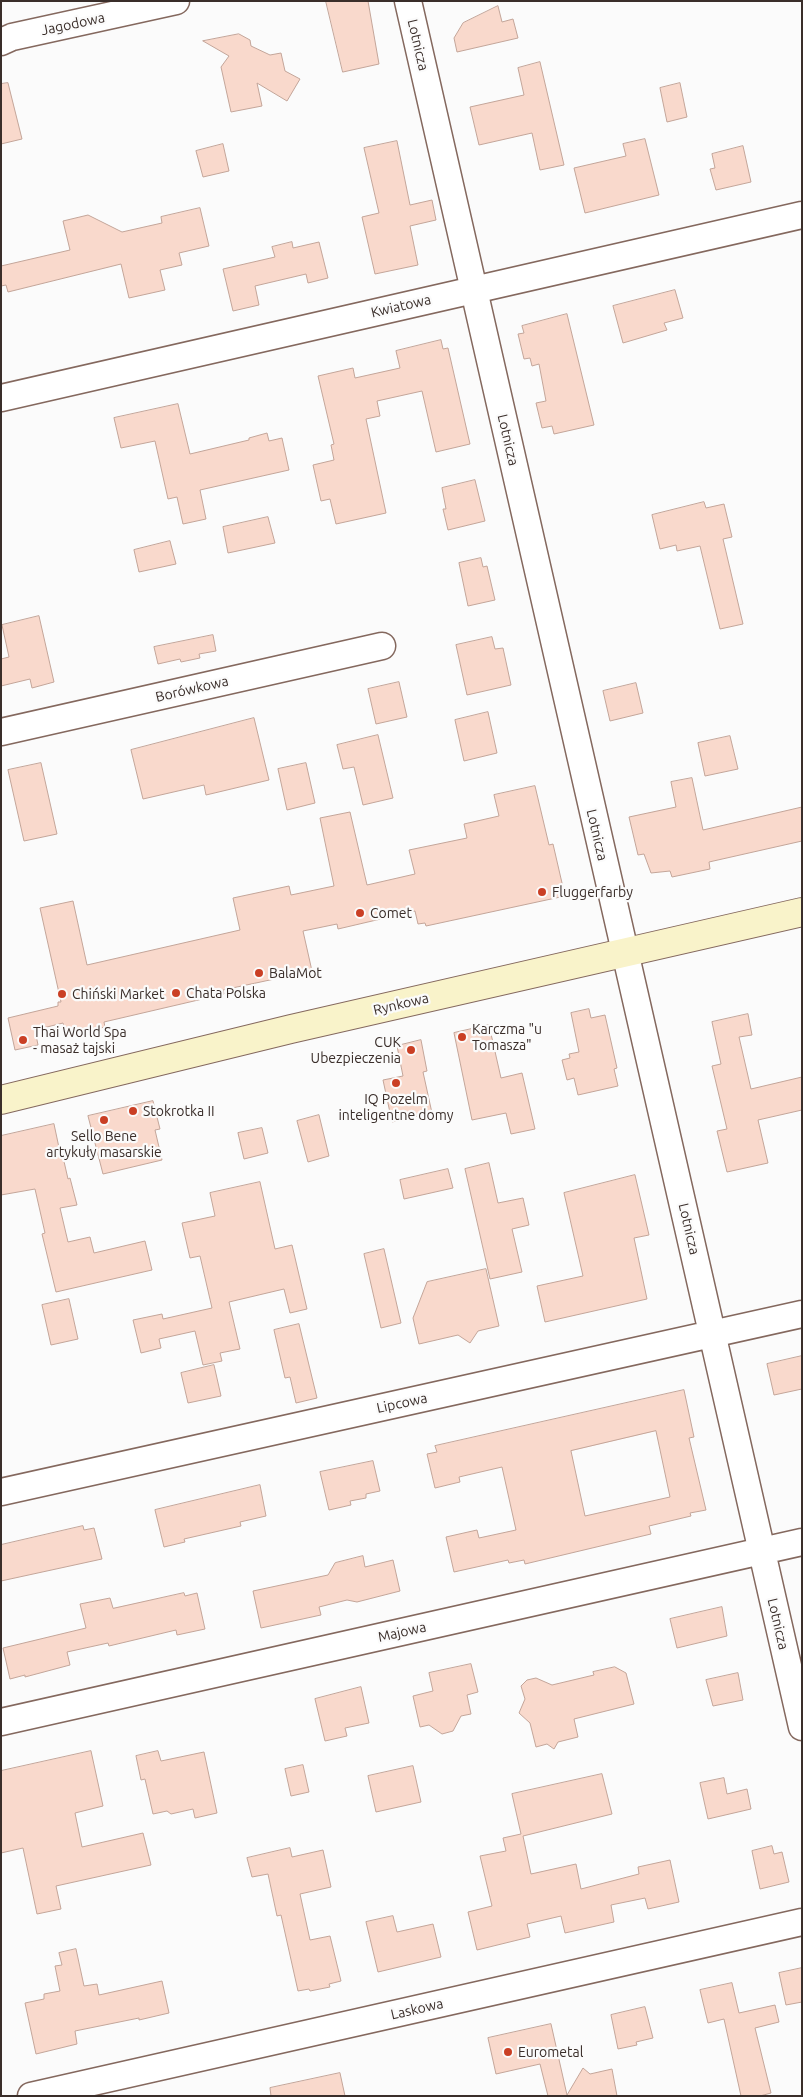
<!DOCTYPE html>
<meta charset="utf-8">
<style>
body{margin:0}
#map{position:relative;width:803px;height:2097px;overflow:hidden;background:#fbfbfb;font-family:Ubuntu,sans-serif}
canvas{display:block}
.frame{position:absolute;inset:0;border:2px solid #3a2e2a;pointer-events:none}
</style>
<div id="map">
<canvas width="803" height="2097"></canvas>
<div class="frame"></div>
</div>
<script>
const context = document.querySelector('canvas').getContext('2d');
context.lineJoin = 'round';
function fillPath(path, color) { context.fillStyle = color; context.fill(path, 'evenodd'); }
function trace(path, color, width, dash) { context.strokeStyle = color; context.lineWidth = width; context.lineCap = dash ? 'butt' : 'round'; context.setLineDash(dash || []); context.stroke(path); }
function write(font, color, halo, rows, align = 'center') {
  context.font = font + ' Ubuntu,sans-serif'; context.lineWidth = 4.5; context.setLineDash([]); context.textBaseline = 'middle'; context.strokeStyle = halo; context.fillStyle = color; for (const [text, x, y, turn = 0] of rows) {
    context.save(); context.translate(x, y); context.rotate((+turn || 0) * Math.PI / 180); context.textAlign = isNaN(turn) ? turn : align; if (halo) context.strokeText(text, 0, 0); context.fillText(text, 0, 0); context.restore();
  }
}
const building = new Path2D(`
 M326 1H368L379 64 343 72Z
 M498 6 502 22 513 19 518 38 457 52 454 38 463 23Z
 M239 34 250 40 251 46 270 55 281 53 285 71 300 79 287 101 257 83 262 106 231 112 221 67 229 56 203 41Z
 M540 62 564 165 540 170 532 133 479 145 470 107 524 95 518 68Z
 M8 83 22 139 1 144V84Z
 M680 83 687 117 667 122 660 88Z
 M645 139 659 195 585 213 574 168 626 156 623 144Z
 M397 141 410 205 432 200 436 220 410 226 418 265 375 274 362 217 379 213 364 148Z
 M223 144 229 171 203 177 196 151Z
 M743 146 751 182 716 190 710 169 715 168 712 154Z
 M200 208 209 246 179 253 182 265 160 270 165 290 129 298 121 264 8 292 6 285 1 286V266L70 250 63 221 88 215 122 232 162 223 161 217Z
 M292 242 293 248 319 242 328 278 308 283 306 274 255 286 259 305 233 311 223 269 275 257 272 247Z
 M675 290 683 318 664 323 667 330 623 343 613 306Z
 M567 314 594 425 554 434 552 426 542 428 536 403 546 401 539 364 532 366 530 358 524 359 518 334 524 333 522 326Z
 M441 340 443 349 448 348 470 444 436 452 422 391 377 401 380 416 366 419 386 513 336 524 330 499 321 501 313 465 334 460 331 445 334 444 318 376 353 368 355 378 400 368 396 351Z
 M178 404 190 454 249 440V438L267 433 269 441 282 438 289 470 200 490 206 519 183 524 177 497 168 499 155 441 121 448 114 418Z
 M475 480 485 521 448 530 443 509H446L442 488Z
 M704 502 706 508 724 504 732 537 723 539 743 624 720 629 700 546 677 551 676 545 660 549 652 515Z
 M268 517 275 543 228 553 223 527Z
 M170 541 176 564 139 572 134 550Z
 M481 558 483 567 487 566 495 600 468 606 459 563Z
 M39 616 54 682 32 688 30 679 1 686V659L9 657 2 625Z
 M213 635 216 651 199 654 200 658 181 662 180 659 158 664 154 647Z
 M492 637 495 649 503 648 511 685 467 695 456 645Z
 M399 682 407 717 376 724 368 689Z
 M636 683 643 713 610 721 603 691Z
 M488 712 497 753 464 761 455 720Z
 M254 718 269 780 206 795 204 785 143 799 131 750Z
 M378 735 393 798 363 805 354 767 343 769 337 745Z
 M730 736 738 769 705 776 698 743Z
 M41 763 57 834 24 841 8 770Z
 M306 763 315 803 287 810 278 769Z
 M692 778 703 830 802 807V841L709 862 710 869 672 877 670 871 651 873 644 854 638 855 629 817 676 807 671 782Z
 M535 786 549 845 553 844 565 896 426 926 425 923 418 924 415 911 338 929 337 924 303 931 312 971 223 990 224 994 104 1022 105 1027 67 1036 63 1023 35 1030 38 1045 15 1050 8 1018 58 1006V1002H61L40 908 73 901 87 965 240 930 233 898 289 886 291 895 334 886 320 818 350 812 367 885 415 874 409 850 467 838 464 824 499 816 494 795Z
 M589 1009 591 1018 605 1015 617 1068 614 1069 618 1086 578 1095 574 1078 567 1080 562 1060 570 1058 569 1054 579 1052 571 1013Z
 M748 1014 752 1035 739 1037 751 1089 802 1077V1110L758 1120 768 1163 727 1172 717 1131 727 1129 712 1066 721 1064 712 1022Z
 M489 1025 501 1078 522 1073 535 1129 511 1134 506 1113 472 1120 454 1033Z
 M421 1040 427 1071 423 1072 432 1113 392 1122 383 1080 403 1076 397 1046Z
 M153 1101 160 1129 155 1130 162 1160 103 1174 88 1116Z
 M319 1115 329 1156 308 1162 297 1121Z
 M54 1124 61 1157H63L68 1179 70 1178 77 1205 60 1208 68 1242 90 1237 94 1253 145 1241 152 1270 56 1292 42 1234 45 1233 35 1189 1 1195V1136Z
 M262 1128 268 1153 244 1159 238 1133Z
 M489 1163 498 1203 523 1198 529 1225 512 1229 522 1272 490 1279 465 1169Z
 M448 1169 453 1188 404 1199 400 1180Z
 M635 1175 649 1235 634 1238 647 1299 545 1322 537 1286 583 1276 564 1193Z
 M260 1182 275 1249 292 1245 307 1309 290 1313 284 1289 229 1302 240 1349 220 1353 222 1361 203 1365 195 1331 159 1339 161 1348 141 1353 133 1320 162 1314 163 1319 212 1308 200 1256 190 1258 182 1223 215 1216 210 1193Z
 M384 1249 401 1323 381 1328 364 1254Z
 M486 1269 499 1326 478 1331 470 1343 458 1335 419 1344 413 1318 427 1282Z
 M69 1299 78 1339 51 1345 42 1305Z
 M299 1324 317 1398 296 1403 290 1377 285 1378 274 1330Z
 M802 1356V1389L774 1395 767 1364Z
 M214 1365 221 1396 188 1403 181 1373Z
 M684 1390 694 1437 689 1438 706 1510 690 1513 691 1516 649 1526 651 1534 525 1564 524 1560 509 1563 508 1560 454 1572 446 1537 477 1530 479 1538 516 1530 502 1467 459 1477 460 1482 435 1488 427 1454 437 1452 435 1446ZM656 1431 670 1497 585 1516 571 1451Z
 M373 1461 380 1491 366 1494V1498L350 1501 351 1505 329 1510 320 1472Z
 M260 1485 266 1516 240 1522 241 1526 184 1539 185 1542 164 1547 155 1510Z
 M83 1526 84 1530 94 1528 102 1559 1 1581V1545Z
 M363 1556 365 1567 393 1560 400 1591 357 1602 347 1600 319 1607 321 1615 261 1628 253 1591 328 1575 335 1563Z
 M184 1593 185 1596 197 1593 205 1629 177 1635 176 1630 109 1646 108 1643 67 1652 70 1665 25 1677V1675L10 1679 3 1648 86 1628 80 1604 110 1598 113 1608Z
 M722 1607 727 1636 677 1648 670 1619Z
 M471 1664 478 1692 467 1695 471 1714 461 1716 453 1731 442 1734 429 1725 420 1727 413 1696 433 1691 429 1673Z
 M615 1667 626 1673 634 1704 574 1719 578 1737 558 1742 554 1749 547 1744 536 1747 530 1723 519 1713 525 1699 521 1686 527 1680 536 1678 552 1685 594 1675 593 1672Z
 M738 1673 743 1700 713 1706 706 1680Z
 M361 1687 369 1723 345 1728 347 1736 325 1741 315 1699Z
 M91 1751 103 1806 75 1813 82 1847 143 1833 151 1865 56 1886 61 1909 37 1914 23 1848 1 1853V1771Z
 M158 1751 161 1761 204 1752 217 1813 195 1818 193 1809 171 1814 167 1811 153 1814 145 1779 141 1780 136 1756Z
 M303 1765 309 1792 291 1796 285 1769Z
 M413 1766 421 1802 376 1812 368 1776Z
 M602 1774 612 1814 523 1836 531 1874 576 1864 581 1889 639 1874 638 1867 670 1860 679 1902 648 1909 645 1898 611 1905 614 1922 565 1933 561 1916 527 1924 530 1937 477 1950 468 1912 492 1906 480 1856 506 1851 503 1838 521 1834 512 1794Z
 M724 1778 727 1794 747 1789 751 1809 708 1819 700 1783Z
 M772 1846 774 1854 782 1852 789 1882 760 1889 752 1851Z
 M290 1848 292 1857 323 1850 331 1887 300 1894 310 1940 330 1936 341 1981 329 1984 330 1987 310 1991 309 1989 298 1991 281 1915 277 1916 268 1874 252 1877 247 1858Z
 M393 1916 397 1932 433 1924 441 1957 378 1972 366 1922Z
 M76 1949 84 1986 97 1984 99 1995 162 1981 169 2013 139 2020V2018L75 2031 77 2044 36 2054 25 2003 44 1999V1994L60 1991 55 1966 62 1965 59 1953Z
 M802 1968V2002L786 2005 779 1973Z
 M732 1983 739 2013 775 2005 779 2022 755 2028 771 2093 760 2096H741L724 2019 708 2023 700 1990Z
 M645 2007 653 2038 636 2042 637 2045 618 2049 611 2015Z
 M551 2024 567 2095 583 2068 590 2074 612 2069 617 2096H548L540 2064 496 2074 488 2038Z
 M340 2073 345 2096H271L270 2088Z`);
fillPath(building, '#f9d9cc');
trace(building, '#c3a599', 1);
const street = new Path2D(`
 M408 1 802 1727
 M1 42 12 37 176 1
 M1 398 802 215
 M1 732 382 646
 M1 1492 802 1314
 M1 1722 802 1542
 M31 2096 802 1922`);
const secondary = new Path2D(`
 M1 1100 291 1029 802 912`);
trace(street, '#84685e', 29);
trace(secondary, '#84685e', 30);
trace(street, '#fff', 26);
trace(secondary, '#f9f3ca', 28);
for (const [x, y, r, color] of [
 [542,892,5,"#ca3f24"],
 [360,913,5,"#ca3f24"],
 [259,973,5,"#ca3f24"],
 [176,993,5,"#ca3f24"],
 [62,994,5,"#ca3f24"],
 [462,1037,5,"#ca3f24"],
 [23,1040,5,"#ca3f24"],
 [411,1050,5,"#ca3f24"],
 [396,1083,5,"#ca3f24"],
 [133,1111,5,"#ca3f24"],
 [104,1120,5,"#ca3f24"],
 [508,2052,5,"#ca3f24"]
]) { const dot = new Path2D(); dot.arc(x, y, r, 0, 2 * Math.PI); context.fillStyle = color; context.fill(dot); trace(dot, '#fbfbfb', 2); }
write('14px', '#3a2e2a', '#fbfbfb', [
 ["Jagodowa",73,24,-12],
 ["Lotnicza",418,45,77],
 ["Kwiatowa",401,306,-13],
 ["Lotnicza",508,440,77],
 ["Borówkowa",192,689,-13],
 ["Lotnicza",597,835,77],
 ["Rynkowa",401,1004,-13],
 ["Lotnicza",689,1229,77],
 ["Lipcowa",402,1403,-12],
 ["Lotnicza",778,1624,77],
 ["Majowa",402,1632,-13],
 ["Laskowa",417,2009,-13]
]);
write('14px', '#3a2e2a', '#fbfbfb', [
 ["Fluggerfarby",552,892],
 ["Comet",370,913],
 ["BalaMot",269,973],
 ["Chata Polska",186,993],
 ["Chiński Market",72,994],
 ["Karczma \"u",472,1029],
 ["Tomasza\"",472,1045],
 ["Thai World Spa",33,1032],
 ["- masaż tajski",33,1048],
 ["CUK",401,1042,"right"],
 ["Ubezpieczenia",401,1058,"right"],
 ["IQ Pozelm",396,1099,"center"],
 ["inteligentne domy",396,1115,"center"],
 ["Stokrotka II",143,1111],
 ["Sello Bene",104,1136,"center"],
 ["artykuły masarskie",104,1152,"center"],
 ["Eurometal",518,2052]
], 'left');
</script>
